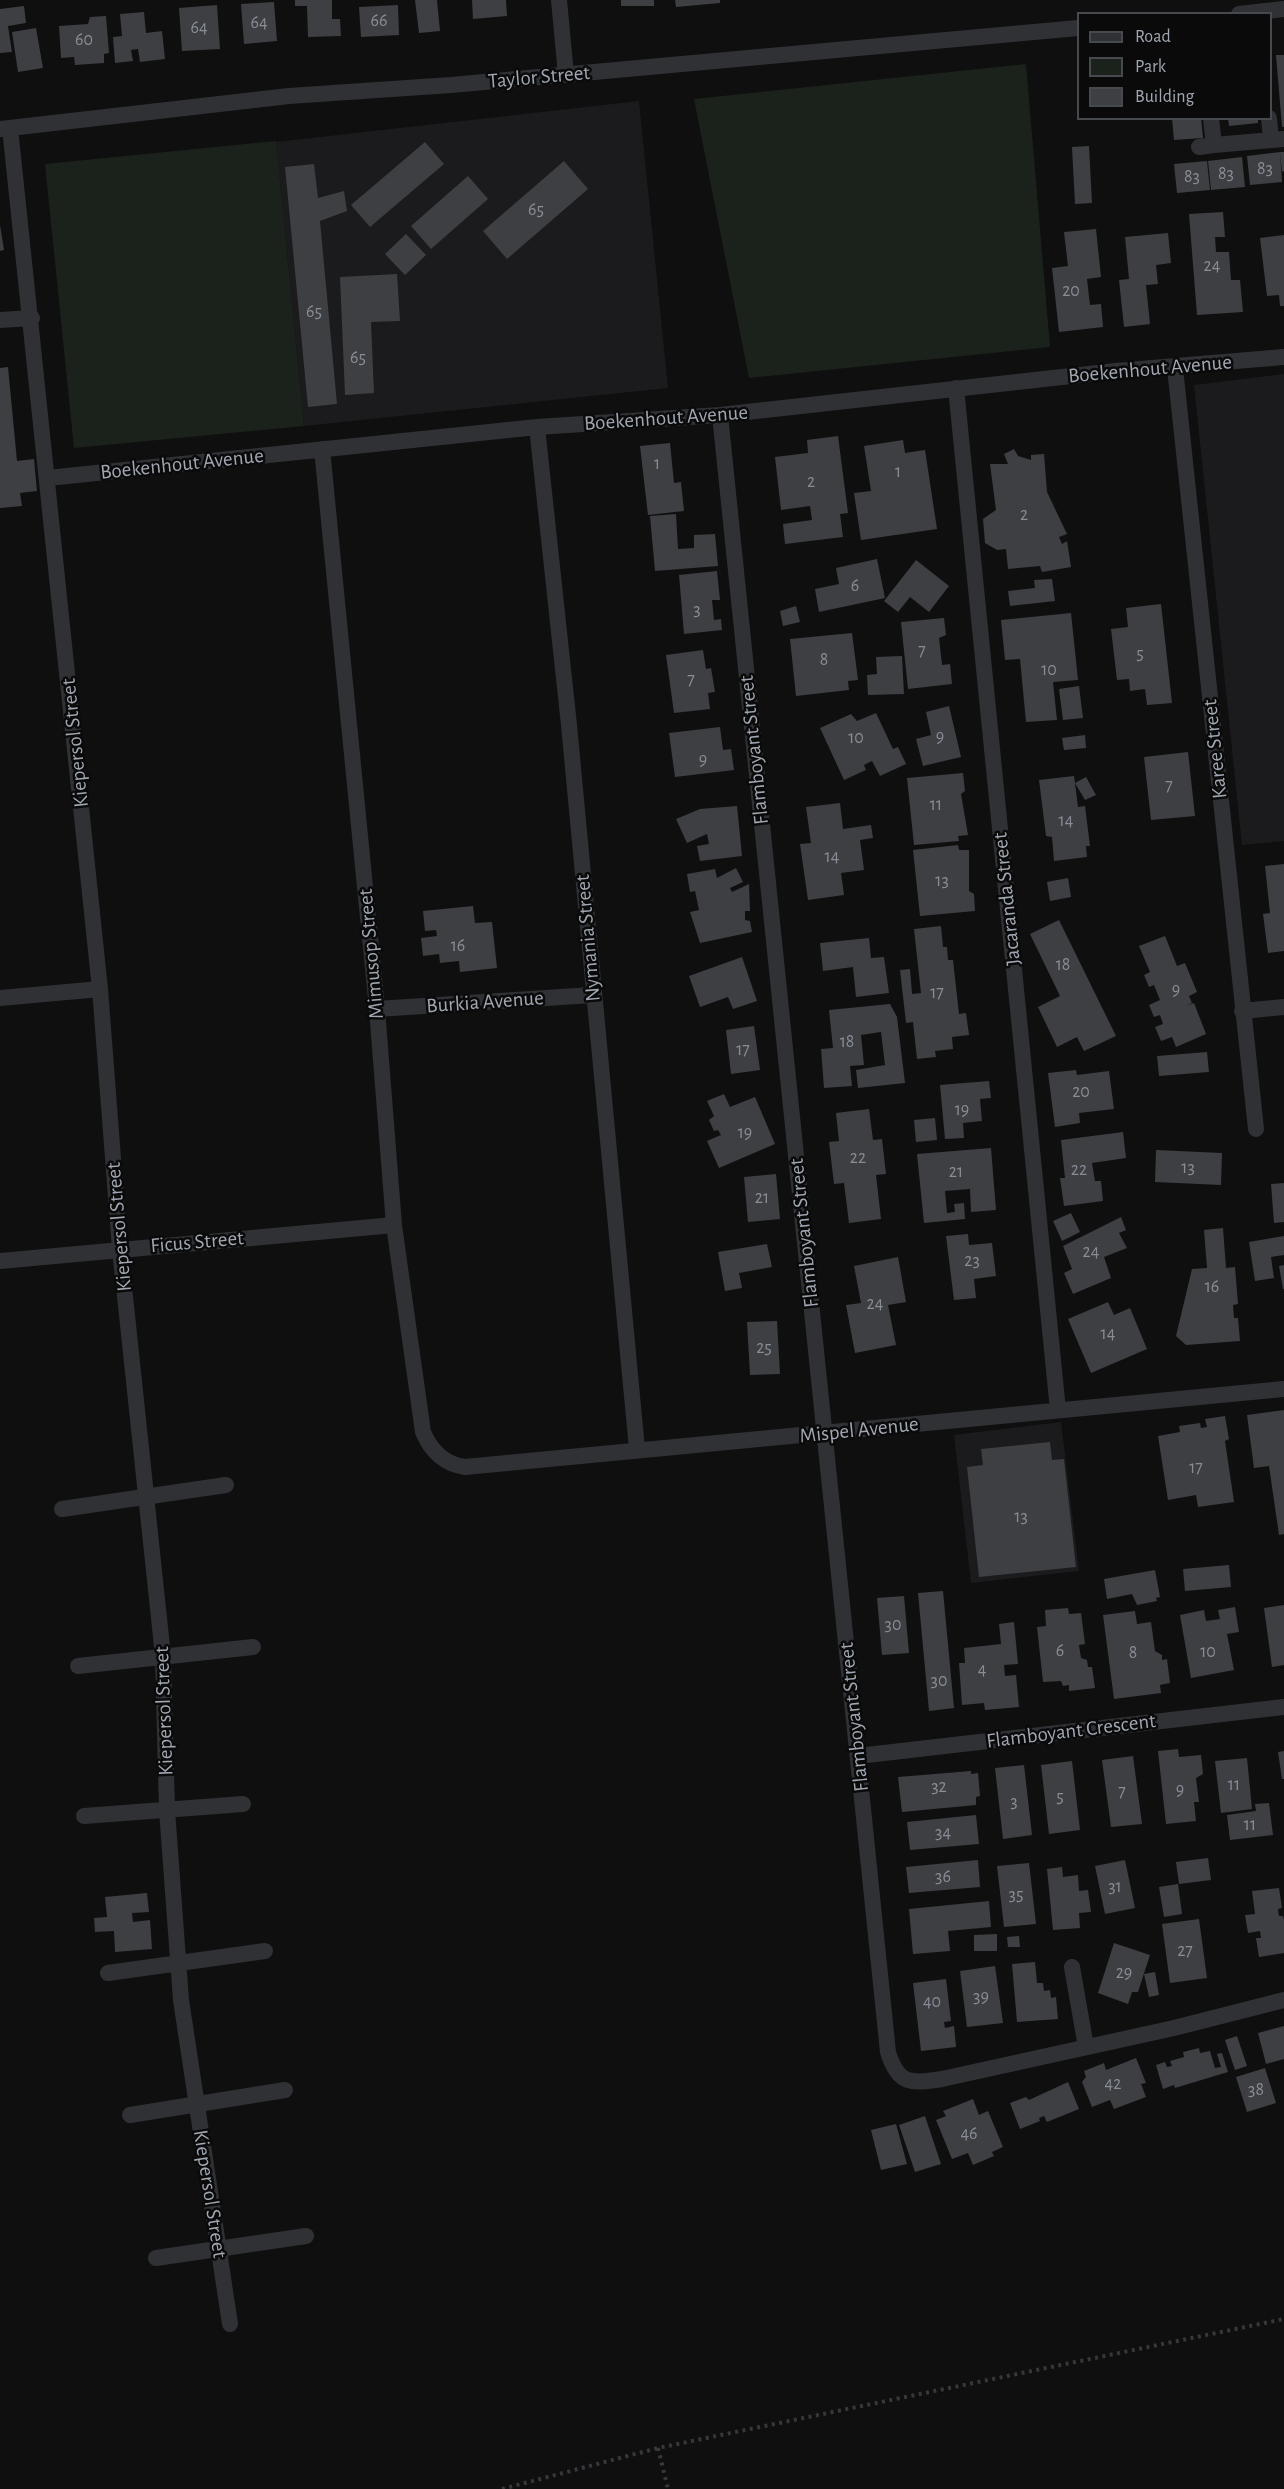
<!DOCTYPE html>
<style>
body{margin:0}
#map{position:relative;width:1284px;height:2489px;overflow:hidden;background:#0f0f10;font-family:"Alegreya Sans",sans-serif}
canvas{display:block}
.legend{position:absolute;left:1077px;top:12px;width:195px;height:108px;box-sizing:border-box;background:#0a0a0b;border:2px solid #46494d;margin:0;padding:8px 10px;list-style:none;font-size:18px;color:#a0a7b1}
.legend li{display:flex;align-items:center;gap:12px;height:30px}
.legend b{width:30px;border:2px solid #46494d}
</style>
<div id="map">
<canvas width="1284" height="2489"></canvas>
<ul class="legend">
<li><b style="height:8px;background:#303135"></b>Road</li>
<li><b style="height:16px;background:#1b221b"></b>Park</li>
<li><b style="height:16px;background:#3e3f43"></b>Building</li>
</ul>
</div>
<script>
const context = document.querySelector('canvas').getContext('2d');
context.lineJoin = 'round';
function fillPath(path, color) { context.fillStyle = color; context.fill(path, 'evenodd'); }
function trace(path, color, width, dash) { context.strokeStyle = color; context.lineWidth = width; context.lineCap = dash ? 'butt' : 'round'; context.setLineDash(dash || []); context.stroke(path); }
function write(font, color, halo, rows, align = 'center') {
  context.font = font + ' "Alegreya Sans",sans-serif'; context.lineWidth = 5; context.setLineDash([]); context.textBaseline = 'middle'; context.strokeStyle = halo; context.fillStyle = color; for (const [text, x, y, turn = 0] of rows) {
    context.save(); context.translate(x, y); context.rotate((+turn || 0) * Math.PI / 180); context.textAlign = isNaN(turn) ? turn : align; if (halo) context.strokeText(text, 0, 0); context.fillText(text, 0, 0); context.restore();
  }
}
fillPath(new Path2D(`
 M639 101 668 388 304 426 276 142Z
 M1284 374V841L1242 845 1194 385Z
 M1061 1422 1079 1571 971 1583 954 1435Z`), '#1b1b1d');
fillPath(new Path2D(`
 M1026 64 1050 347 749 378 694 99Z
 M276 141 304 426 74 448 45 164Z`), '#1b221b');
fillPath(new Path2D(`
 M295 0H332V19H340L341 36 308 37 307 6H295Z
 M415 0H437L440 31 419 33Z
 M472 0H506L507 16 473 19Z
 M621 0H654V6H621Z
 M675 0H720V3L676 7Z
 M274 2 277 41 244 44 241 4Z
 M217 5 220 49 182 51 179 8Z
 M398 5 399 35 361 37 359 7Z
 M24 6 26 23 8 26 12 52 0 53V9Z
 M144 12 146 33 162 31 165 59 140 62 138 49 131 50 133 61 115 63 113 37 122 36 120 14Z
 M106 16 109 53 104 54V63L75 65 74 57 61 58 59 26 88 24 90 17Z
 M36 28 43 68 18 72 12 32Z
 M1276 55H1284V127H1282Z
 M1172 118H1201L1203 138 1174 140Z
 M1228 118H1258V123L1229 126Z
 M425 142 444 164 370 227 351 205Z
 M1089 146 1092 203 1075 204 1072 147Z
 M1280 152H1284V171L1282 172Z
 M1280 152 1282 182 1250 185 1247 156Z
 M1242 157 1245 187 1211 190 1208 161Z
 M564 161 588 189 507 259 483 231Z
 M1207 161 1210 190 1177 193 1174 164Z
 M314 164 318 198 344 191 347 211 320 221 337 404 308 407 285 167Z
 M468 176 488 199 431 249 411 226Z
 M1223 212 1225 237H1215L1216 252H1229L1231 280H1240L1243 312 1197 315 1189 214Z
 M0 225 4 250 0 251Z
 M1096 229 1101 277 1087 279 1090 305 1101 304 1103 327 1059 332 1052 268 1068 266 1064 232Z
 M1168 233 1171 263 1156 265 1158 284 1146 285 1150 324 1124 327 1119 280 1129 279 1125 237Z
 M406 234 426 255 405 275 385 254Z
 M1284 235V306H1280L1279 295 1267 296 1260 238Z
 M397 274 400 321 371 322 374 393 345 395 340 277Z
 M8 367 17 461 34 459 37 491 20 493 22 506 0 508V368Z
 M838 436 848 513 840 514 843 537 785 544 783 524 812 520 810 506 781 510 775 457 808 453 807 440Z
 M903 440 905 453 925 450 937 529 861 540 854 493 871 491 864 446Z
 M670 443 674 483 681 482 684 511 648 515 640 446Z
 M1014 449 1018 456 1031 460V455L1044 454 1047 492 1067 534 1059 537 1062 544 1067 541 1071 567 1042 572 1040 566 1008 569 1006 549 997 550 985 543 983 519 996 510 990 464H1008L1004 454Z
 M676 514 678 549 694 548V535L715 534 718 566 655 571 650 516Z
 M877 559 885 598 819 612 815 589 839 584 836 568Z
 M916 560 949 586 929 612 910 597 898 612 884 601Z
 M717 571 720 600H712L714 620 721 619 722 630 684 634 679 575Z
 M1052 579 1055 601 1010 606 1008 591 1035 588 1034 580Z
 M1161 604 1172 703 1147 705 1145 689 1130 691 1129 679 1117 680 1111 629 1128 627 1126 608Z
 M796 606 800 622 783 626 780 611Z
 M1071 613 1078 680 1053 682 1057 720 1026 722 1020 659 1005 660 1001 620Z
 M944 618 946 635 939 638 942 665 950 664 952 684 908 689 901 622Z
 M852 633 858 680 848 681 849 690 796 696 790 639Z
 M703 650 706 669 711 668 715 692 708 693 710 709 674 713 666 655Z
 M902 656 904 694 868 695 867 675 877 674 876 657Z
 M1079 686 1083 718 1063 720 1059 689Z
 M949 706 961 757 923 766 916 739 931 735 926 712Z
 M876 713 893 749 898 747 906 764 880 776 872 761 864 765 866 770 844 780 820 728 851 714 857 721Z
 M720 727 723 750 731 749 734 770 675 777 669 733Z
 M1085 735 1086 748 1064 750 1062 738Z
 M1188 752 1195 816 1151 820 1144 757Z
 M963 773 965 791 961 794 968 835 958 836 959 841 914 845 907 778Z
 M1074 776 1075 783 1086 777 1096 795 1085 800 1075 783 1078 807 1085 806 1090 846H1086L1087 857 1054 861 1052 837 1046 836 1039 780Z
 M840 803 843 829 871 825 873 838 860 840 864 870 841 873 844 895 808 900 800 844 811 843 806 807Z
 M737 806 742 856 700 861 697 846 709 844 707 834 687 843 676 819 700 809Z
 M958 845 959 850H969V891L974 894 975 911 920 916 913 850Z
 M1284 864V951L1268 953 1263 914 1270 913 1265 866Z
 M736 868 743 882 730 888 732 892 749 884 750 911H745V920L750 921 752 932 700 943 690 912 699 910 695 891 690 892 687 874 715 869 717 878Z
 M1068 878 1071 897 1050 901 1047 882Z
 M473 906 475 923 492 922 497 968 460 972 459 961 440 963 439 954 423 956 421 938 437 936 436 930 425 931 423 911Z
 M1059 920 1116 1036 1084 1051 1077 1037 1057 1047 1038 1007 1060 996 1030 934Z
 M941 926 943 947H947L948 960H953L959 1014 966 1013 969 1035 952 1037 953 1049 935 1051 936 1057 917 1059 913 1022 906 1023 900 970 910 969 912 994 921 993 914 929Z
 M1165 936 1177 966 1185 963 1197 992 1189 996 1192 1003 1185 1006 1194 1003 1206 1034 1176 1047 1172 1037 1161 1041 1155 1027 1163 1024 1160 1015 1154 1017 1149 1005 1160 1000 1154 985 1149 987 1144 975 1150 972 1139 946Z
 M869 938 871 958 884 957 889 993 856 997 853 967 823 971 820 943Z
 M742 957 757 1001 733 1009 728 997 700 1007 689 976Z
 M890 1004 897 1017 905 1083 858 1088 856 1070 885 1065 881 1032 861 1035 864 1065 850 1066 852 1086 824 1088 821 1049 833 1048 829 1010Z
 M754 1026 760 1070 731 1074 726 1030Z
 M1207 1052 1209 1072 1159 1076 1157 1056Z
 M1076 1070 1077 1075 1109 1071 1114 1109 1079 1113 1080 1123 1055 1127 1048 1073Z
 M989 1081 991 1098 980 1099 982 1121 963 1123 964 1138 945 1139 940 1085Z
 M724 1094 730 1107 755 1097 775 1144 719 1168 707 1141 721 1135 718 1130 714 1131 709 1120 714 1116 707 1101Z
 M869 1109 873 1140 882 1139 886 1174 876 1175 881 1219 849 1223 844 1183 834 1184 829 1142 839 1141 836 1113Z
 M935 1118 937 1140 916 1142 914 1120Z
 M1123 1132 1126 1158 1092 1163 1095 1181H1101L1103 1201 1064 1206 1060 1178H1065L1061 1140Z
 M991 1148 996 1210 971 1212 970 1189 945 1191 947 1213 955 1212 954 1204 964 1203 965 1219 924 1223 917 1154Z
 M1156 1150 1222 1153 1221 1185 1155 1182Z
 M776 1174 780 1219 748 1222 744 1177Z
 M1284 1183V1222L1274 1223 1271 1184Z
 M1071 1213 1080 1232 1062 1241 1053 1221Z
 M1121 1217 1126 1230 1119 1233 1127 1248 1104 1257 1111 1278 1073 1294 1064 1273 1072 1269 1063 1246Z
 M1223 1228 1226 1268 1235 1267 1238 1304 1233 1305 1234 1318H1238L1240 1341 1186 1345 1176 1336 1192 1269 1207 1268 1204 1230Z
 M968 1234 969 1245 992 1243 996 1276 974 1279 976 1298 954 1300 946 1236Z
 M1284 1236V1255L1271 1257 1274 1278 1255 1281 1249 1242Z
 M767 1244 772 1267 739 1273 742 1288 725 1291 718 1252Z
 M898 1257 906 1302 888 1305 896 1345 855 1353 846 1305 861 1303 854 1266Z
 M1284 1265V1289H1283L1279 1266Z
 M1108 1302 1114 1315 1130 1308 1147 1349 1091 1373 1068 1319Z
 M777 1321 780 1374 750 1375 747 1322Z
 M1284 1410V1534L1279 1535 1269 1466 1254 1468 1247 1415Z
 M1225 1416 1229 1439 1225 1441 1234 1502 1198 1507 1196 1495 1168 1500 1158 1436 1180 1432 1179 1426 1200 1423 1201 1428 1207 1427 1205 1419Z
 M1050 1442 1052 1460 1064 1459 1076 1567 979 1577 967 1467 983 1465 981 1449Z
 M1229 1565 1231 1587 1185 1591 1183 1569Z
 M1155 1570 1160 1597 1156 1598 1157 1601 1137 1605 1132 1594 1107 1599 1104 1579Z
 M943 1591 954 1708 929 1711 918 1593Z
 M904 1596 909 1653 882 1655 877 1598Z
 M1284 1605V1665L1272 1667 1264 1608Z
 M1235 1607 1239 1632 1227 1634 1234 1670 1191 1678 1180 1615 1204 1610 1206 1621 1220 1619 1218 1610Z
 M1068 1608 1069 1614 1081 1613 1085 1644 1079 1645 1081 1658 1087 1660 1088 1667H1092L1095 1688 1069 1691V1685L1063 1686 1061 1681 1043 1682 1037 1627 1046 1626 1045 1610Z
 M1135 1611 1137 1624 1151 1622 1155 1651 1162 1655V1660L1167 1659 1170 1683 1160 1685 1161 1693 1114 1699 1103 1615Z
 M1014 1622 1018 1664 1004 1665 1005 1676 1016 1675 1019 1707 985 1710 984 1703 962 1705 959 1663H965L964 1648 1001 1644 999 1624Z
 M1178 1749 1179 1757 1201 1755 1203 1774 1196 1778 1199 1802H1194L1196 1821 1166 1824 1158 1751Z
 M1284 1751V1779H1282L1278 1752Z
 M1133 1756 1142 1824 1111 1827 1102 1760Z
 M1247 1758 1252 1809 1221 1813 1215 1761Z
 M1072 1761 1080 1830 1049 1834 1041 1765Z
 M1024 1765 1032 1835 1003 1839 995 1768Z
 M971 1771V1774L978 1773 980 1796 976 1797V1805L902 1812 898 1777Z
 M1269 1803 1273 1835 1230 1840 1227 1815 1256 1811 1255 1804Z
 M976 1815 979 1844 910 1850 907 1822Z
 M1208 1858 1211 1880 1179 1884 1176 1862Z
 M978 1860 980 1887 909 1893 906 1867Z
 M1125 1860 1135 1908 1105 1914 1095 1866Z
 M1029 1863 1036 1924 1004 1927 997 1866Z
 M1062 1867 1063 1877 1078 1875 1079 1891 1088 1890 1091 1912 1079 1913 1080 1928 1053 1930 1047 1869Z
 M1178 1884 1182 1914 1164 1917 1159 1887Z
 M1279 1888 1282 1908 1278 1909 1279 1916H1283L1284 1920V1953L1259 1957 1256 1938H1261L1260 1931 1248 1933 1245 1915 1255 1914 1252 1891Z
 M147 1893 149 1912 132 1913 133 1922 150 1920 152 1949 115 1952 114 1931 95 1932 94 1918 107 1917 105 1897Z
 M989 1901 991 1927 948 1931 950 1951 913 1954 909 1909Z
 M1199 1919 1207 1978 1170 1983 1162 1924Z
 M997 1934V1951H974V1935Z
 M1019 1936 1020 1947H1008L1007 1937Z
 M1114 1943 1150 1955 1138 1992H1132L1128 2004 1098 1993Z
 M1035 1962 1037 1983H1043L1044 1991 1050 1990 1051 1998 1056 1997 1058 2019 1017 2022 1012 1964Z
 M995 1966 1003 2023 967 2027 960 1971Z
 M1155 1972 1159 1995 1149 1997 1144 1974Z
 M946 1979 951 2021 944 2022 945 2028 954 2026 956 2047 921 2051 913 1983Z
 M1284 2026V2059L1266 2064 1258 2033Z
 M1237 2036 1247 2066 1235 2070 1225 2040Z
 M1199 2048 1200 2053 1210 2051 1215 2068 1221 2067 1217 2054 1222 2053 1228 2072 1175 2088 1174 2085 1163 2089 1156 2065 1165 2062 1167 2067 1172 2066 1170 2061 1184 2057 1183 2052Z
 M1136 2058 1146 2083 1141 2084 1146 2097 1114 2109 1110 2100 1092 2107 1082 2082 1086 2077 1084 2071 1104 2063 1106 2070Z
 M1265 2068 1276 2103 1247 2112 1236 2077Z
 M1068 2082 1079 2109 1047 2122 1044 2116 1039 2118 1040 2121 1020 2129 1010 2103 1026 2097 1029 2100Z
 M973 2099 979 2115 988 2111 1003 2147 992 2152 994 2156 973 2165 968 2153 952 2159 936 2120 946 2116 943 2111Z
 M925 2116 941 2164 915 2172 899 2125Z
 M896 2124 907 2164 881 2170 871 2130Z`), '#3e3f43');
trace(new Path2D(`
 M658 2448 668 2489
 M502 2489 658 2448 1284 2319`), '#36383c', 4, [3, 4.5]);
trace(new Path2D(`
 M559 0 566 75
 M1239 14 1284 9
 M1269 118 1271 140
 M10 128 100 989 120 1249 163 1656 167 1810 181 2000 230 2324
 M1 129 289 96 451 85 1078 28
 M1214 145 1284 139
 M1199 147 1214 145 1211 118
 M0 320 32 318
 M1175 368 1256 1129
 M956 388 1058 1410
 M720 415 888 2052C898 2085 911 2084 942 2079L1174 2028 1284 2000
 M537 427 569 725 637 1449
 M322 449 377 1009 394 1225 423 1432C431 1451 444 1464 465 1467L1284 1389
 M48 478 537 427 720 415 1116 371 1284 357
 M0 998 100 989
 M377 1009 592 995
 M1242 1011 1284 1007
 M0 1261 394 1225
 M62 1509 226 1485
 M78 1666 253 1647
 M858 1756 1284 1707
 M84 1816 243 1804
 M1072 1967 1086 2047
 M108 1973 265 1951
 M130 2115 285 2090
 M156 2258 306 2236`), '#303135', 16);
write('18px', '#888d96', null, [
 ["66",379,21],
 ["64",259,23],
 ["64",199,28],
 ["60",84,40],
 ["83",1265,169],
 ["83",1226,174],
 ["83",1192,177],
 ["65",536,210],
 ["24",1212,266],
 ["20",1071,291],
 ["65",314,312],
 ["65",358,358],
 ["1",657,464],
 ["1",898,472],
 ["2",811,482],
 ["2",1024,515],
 ["6",855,586],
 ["3",697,610],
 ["7",922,651],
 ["5",1140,654],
 ["8",824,660],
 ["10",1049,670],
 ["7",691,680],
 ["9",940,737],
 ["10",856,738],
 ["9",703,760],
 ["7",1169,786],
 ["11",936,805],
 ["14",1066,821],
 ["14",832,857],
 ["13",942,881],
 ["16",458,946],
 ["18",1063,965],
 ["9",1176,990],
 ["17",937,993],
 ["18",847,1042],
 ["17",743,1050],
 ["20",1081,1092],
 ["19",962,1110],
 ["19",745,1133],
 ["22",858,1158],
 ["13",1188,1168],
 ["22",1079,1170],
 ["21",956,1172],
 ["21",762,1198],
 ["24",1091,1252],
 ["23",972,1261],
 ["16",1212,1287],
 ["24",875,1304],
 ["14",1108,1334],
 ["25",764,1348],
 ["17",1196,1468],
 ["13",1021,1517],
 ["30",893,1625],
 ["6",1060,1651],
 ["10",1208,1652],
 ["8",1133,1653],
 ["4",982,1670],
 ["30",939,1681],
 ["11",1234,1785],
 ["32",939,1787],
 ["9",1180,1790],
 ["7",1122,1792],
 ["5",1060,1797],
 ["3",1014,1802],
 ["11",1250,1825],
 ["34",943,1833],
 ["36",943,1877],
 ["31",1115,1887],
 ["35",1016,1895],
 ["27",1185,1951],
 ["29",1124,1973],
 ["39",981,1997],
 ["40",932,2002],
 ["42",1113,2084],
 ["38",1256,2090],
 ["46",969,2134]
]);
write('21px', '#a0a7b1', '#0a0a0b', [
 ["Taylor Street",539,77,-5],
 ["Boekenhout Avenue",1150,369,-5],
 ["Boekenhout Avenue",666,418,-4],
 ["Boekenhout Avenue",182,464,-6],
 ["Kiepersol Street",75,743,-96],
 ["Karee Street",1215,749,-96],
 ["Flamboyant Street",754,750,-96],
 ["Jacaranda Street",1007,899,-96],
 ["Nymania Street",588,938,-95],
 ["Mimusop Street",371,954,-95],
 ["Burkia Avenue",485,1002,-4],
 ["Kiepersol Street",119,1227,-95],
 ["Flamboyant Street",804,1233,-96],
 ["Ficus Street",197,1242,-5],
 ["Mispel Avenue",859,1430,-6],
 ["Kiepersol Street",164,1711,-92],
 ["Flamboyant Street",854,1717,-96],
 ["Flamboyant Crescent",1071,1731,-7],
 ["Kiepersol Street",210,2194,81]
]);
</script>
